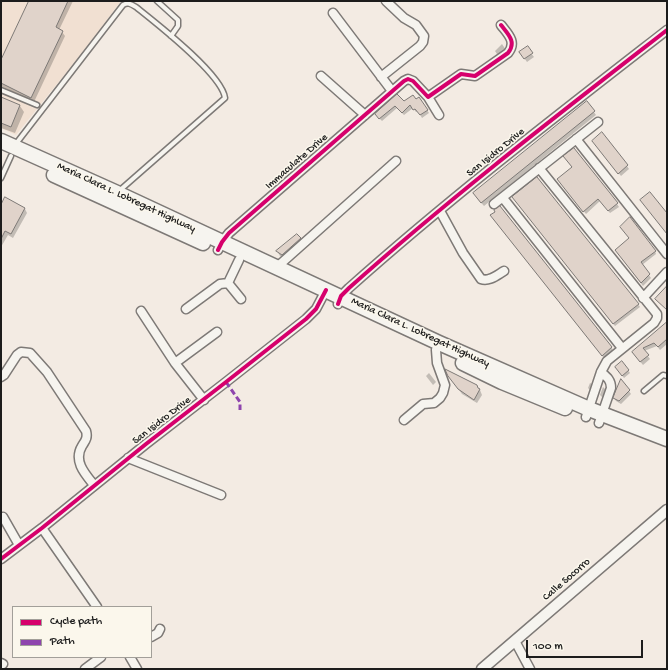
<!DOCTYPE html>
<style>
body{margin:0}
#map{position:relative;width:668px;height:670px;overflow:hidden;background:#f3ebe3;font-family:"Gochi Hand",sans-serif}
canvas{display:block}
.frame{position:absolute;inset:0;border:2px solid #1c1c1c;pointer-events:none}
.legend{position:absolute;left:12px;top:606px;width:140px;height:52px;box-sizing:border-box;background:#fbf7ec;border:1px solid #a29f99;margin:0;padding:5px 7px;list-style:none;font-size:12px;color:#1c1c1c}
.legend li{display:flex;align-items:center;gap:8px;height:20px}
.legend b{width:20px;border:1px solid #a29f99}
.scale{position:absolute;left:526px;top:640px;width:117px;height:18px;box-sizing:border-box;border:2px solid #1c1c1c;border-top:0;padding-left:5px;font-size:12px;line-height:14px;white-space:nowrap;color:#1c1c1c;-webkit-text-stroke:3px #fbf7ec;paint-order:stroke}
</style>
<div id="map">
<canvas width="668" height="670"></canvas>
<div class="frame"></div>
<ul class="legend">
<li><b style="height:5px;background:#d6006c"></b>Cycle path</li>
<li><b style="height:5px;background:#8e44ad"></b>Path</li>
</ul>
<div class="scale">100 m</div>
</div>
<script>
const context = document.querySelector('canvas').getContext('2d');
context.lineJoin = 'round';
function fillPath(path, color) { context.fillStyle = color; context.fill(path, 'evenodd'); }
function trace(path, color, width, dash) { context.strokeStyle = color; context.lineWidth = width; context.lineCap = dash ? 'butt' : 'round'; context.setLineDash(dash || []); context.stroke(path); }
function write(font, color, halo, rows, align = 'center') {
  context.font = font + ' "Gochi Hand",sans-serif'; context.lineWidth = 3; context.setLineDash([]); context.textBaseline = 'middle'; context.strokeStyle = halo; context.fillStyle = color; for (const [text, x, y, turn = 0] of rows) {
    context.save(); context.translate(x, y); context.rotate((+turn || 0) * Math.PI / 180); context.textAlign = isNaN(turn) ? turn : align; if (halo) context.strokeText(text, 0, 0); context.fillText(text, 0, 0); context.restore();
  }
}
fillPath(new Path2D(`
 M1 1H121L82 53 16 135 1 128Z`), '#f1e0d2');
fillPath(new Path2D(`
 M30 1H73L59 30 62 32 65 36 34 102 1 86V62Z
 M502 44 506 50 499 57 495 51Z
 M527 48 534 57 527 62 522 55Z
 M397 96 404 103 427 110 429 113 422 118 418 111 416 112 413 108 404 115 397 108 382 121 378 117Z
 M1 98 20 106 24 112 15 133 1 128Z
 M587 102 596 115 484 206 476 197Z
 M595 144 627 166 629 169 621 176Z
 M566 160 617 204 619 207 610 213 600 201 586 214 560 182 573 168Z
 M6 198 25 209 27 213 13 238 8 235 1 247V207Z
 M515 200 638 304 640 307 615 326Z
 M500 207 612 348 613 351 604 358 493 218Z
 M297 236 303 244 285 259 280 256 277 251Z
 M655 251 656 254 642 265 651 278 643 286 618 253Z
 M667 323V344L660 350 657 346 644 351 650 359 643 365 633 353Z
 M616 367 628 370 630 373 624 378Z
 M429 373 436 382 433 385 426 376Z
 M449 376 480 390 482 395 477 403 462 394Z
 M590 383 592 384 590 390 588 388Z
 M603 387 607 391 604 399 600 395Z
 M629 391 631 394 621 404 616 401 614 398Z`), '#0003');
const building = new Path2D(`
 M29 1H68L56 27 63 31 31 98 1 83V60Z
 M528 46 533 53 524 59 519 52Z
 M397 94 404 101 413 95 416 99 419 97 428 110 420 115 415 109 413 110 410 105 402 113 395 106 379 119 375 114Z
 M1 97 20 105 11 127 1 123Z
 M587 101 595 111 481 203 473 193Z
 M602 132 628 165 618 174 592 141Z
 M574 148 618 203 608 211 598 199 583 212 557 179 572 167 563 156Z
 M537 177 639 304 613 324 512 197Z
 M650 192 667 213V234L640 200Z
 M5 197 25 208 11 234 5 231 1 239V205Z
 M500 206 612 347 602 356 490 215 495 212 494 210Z
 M630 217 656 251 641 262 650 274 641 283 615 250 629 238 620 227Z
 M297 234 301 238 282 255 276 251Z
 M667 286V310L655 299Z
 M667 322V339L658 347 654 343 643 348 649 355 640 362 632 352Z
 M622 361 629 370 622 376 615 367Z
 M445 369 477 385 478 388 480 389 474 400 458 389 448 376Z
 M621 379 630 390 619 401 613 398Z`);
fillPath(building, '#e0d3ca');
trace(building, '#7d7976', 1);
const service = new Path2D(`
 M157 1 178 20V26L171 36
 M1 90 37 105
 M15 145 123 5C128 2 131 4 136 7 156 23 222 74 225 98L119 191
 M1 178 11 156
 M644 391 663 375 667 376`);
const minor = new Path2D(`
 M333 13 392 91
 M321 76 365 115
 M381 77 420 46 423 42 424 36 416 25 404 18 386 1
 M428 97 439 115
 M576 139 667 254
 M539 168 657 314V318L654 323 607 361 601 372 586 417
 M503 198 622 348
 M494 204 598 122
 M440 211 463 253 481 279C489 282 497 275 504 271
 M218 250 222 242 229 233 404 81 408 79 413 81 428 97 461 74 475 76 508 53C517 42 508 34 501 25
 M277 267 396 161
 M228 283 241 299
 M643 298 667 272
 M338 304 341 296 349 288C451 197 559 114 667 30
 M186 309 220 284 228 283 239 260
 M141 311 175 363 204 400
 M175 363 217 332
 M1 377 4 375 17 355 21 352 30 353 47 372 86 431C88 438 85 441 82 446 73 461 85 474 94 485
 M404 420 423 404 434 403 440 398 443 393 445 385 437 363 436 350
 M599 423 611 388C611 380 607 377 601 372
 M128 458 221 495
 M3 517 19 545
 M42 528 97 607
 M1 559 42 528 146 444 226 382 306 319 316 309 326 290
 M151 637 158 633 160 629
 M515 641 530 669
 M130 657 137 669
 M1 663 3 664
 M85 669 101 657`);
const tertiary = new Path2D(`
 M482 669 667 510`);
const trunk = new Path2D(`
 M1 141 117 193 439 343 589 409 667 439
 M54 175 203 243
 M463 363 502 382 565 408`);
trace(service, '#7d7976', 7);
trace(minor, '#7d7976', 11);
trace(tertiary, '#7d7976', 13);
trace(trunk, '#7d7976', 17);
trace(service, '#f6f4ef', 4);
trace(minor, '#f6f4ef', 8);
trace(tertiary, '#f6f4ef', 10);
trace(trunk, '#f6f4ef', 14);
trace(new Path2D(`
 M226 382 240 402V410`), '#8e44ad', 3, [6, 3]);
trace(new Path2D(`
 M218 250 222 242 229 233 404 81 408 79 413 81 428 97 461 74 475 76 508 53C517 42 508 34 501 25
 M338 304 341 296 349 288C451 197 559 114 667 30
 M1 559 42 528 146 444 226 382 306 319 316 309 326 290`), '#d6006c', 4);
write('11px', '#1c1c1c', '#fbf7ec', [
 ["San Isidro Drive",496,153,-39],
 ["Immaculate Drive",297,162,-41],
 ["Maria Clara L. Lobregat Highway",126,198,25],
 ["Maria Clara L. Lobregat Highway",420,333,25],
 ["San Isidro Drive",162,421,-38],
 ["Calle Socorro",567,580,-41]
]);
</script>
